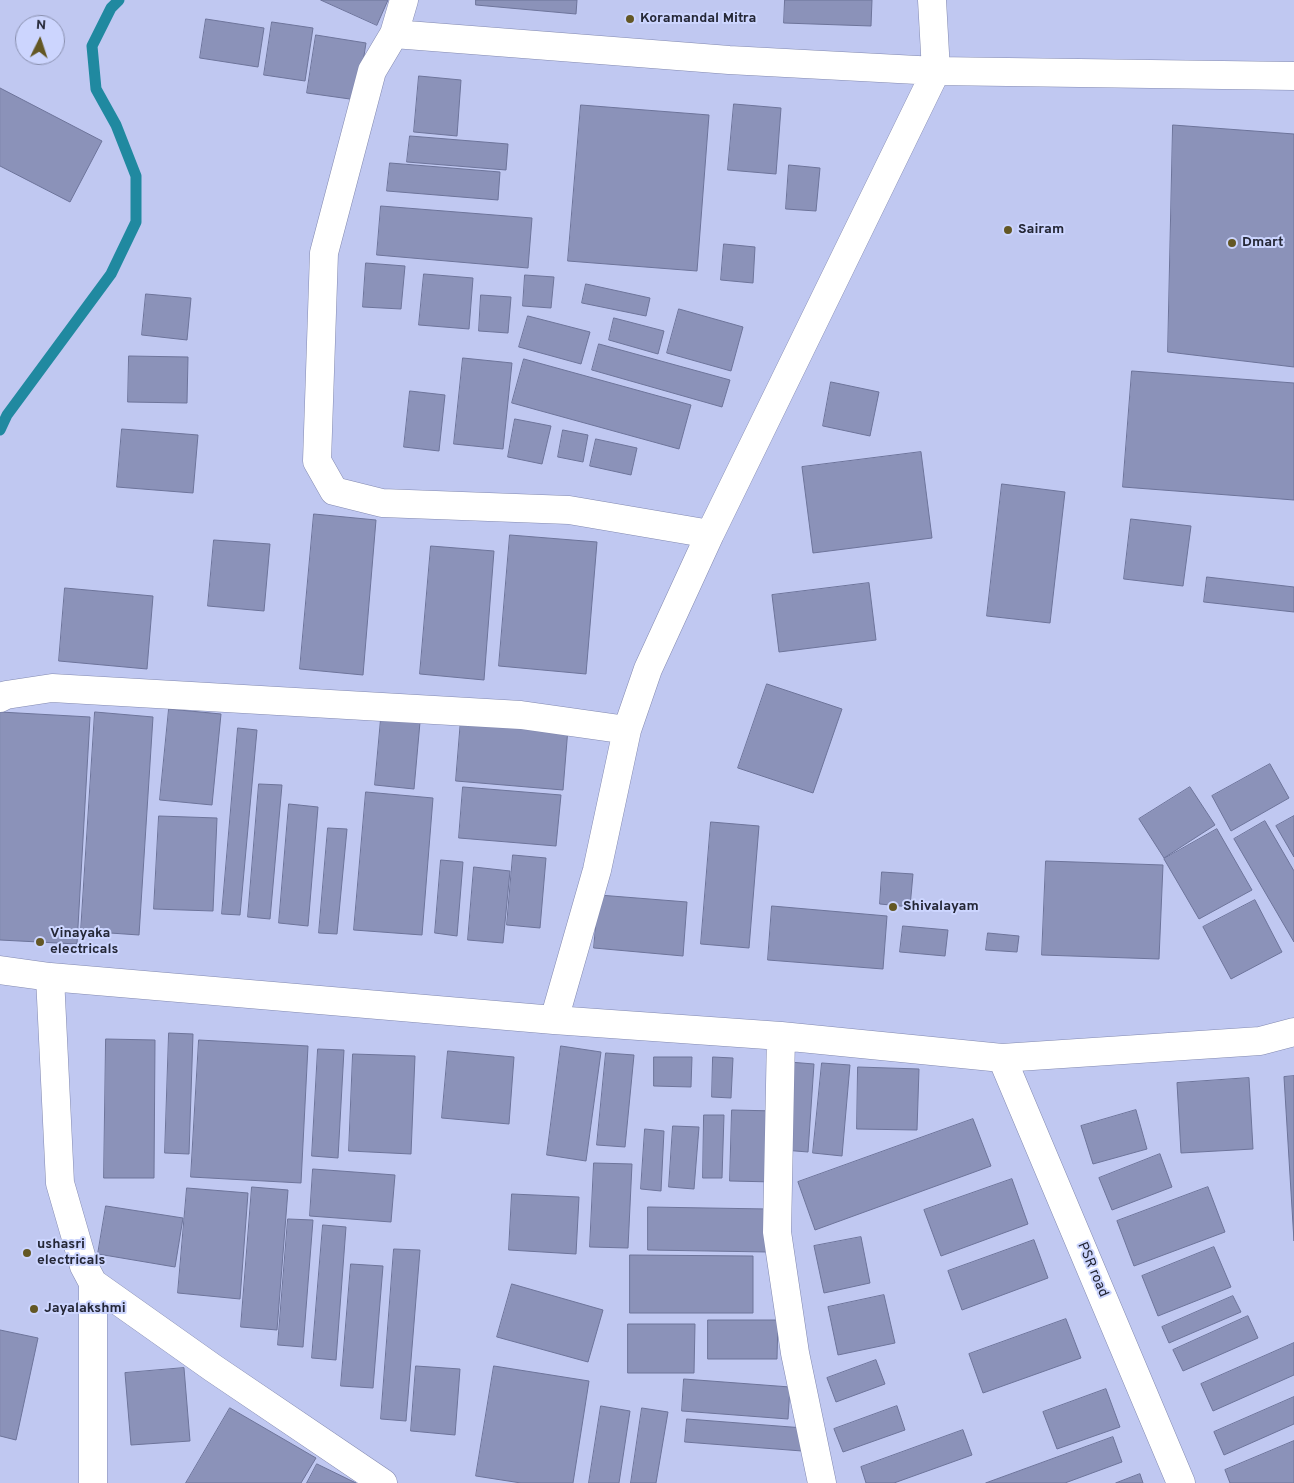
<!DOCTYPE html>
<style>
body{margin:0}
#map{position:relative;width:1294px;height:1483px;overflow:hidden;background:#c0c8f1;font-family:Overpass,sans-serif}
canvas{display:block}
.north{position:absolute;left:15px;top:15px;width:50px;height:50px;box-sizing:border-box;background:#ccd5fe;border:1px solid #898fae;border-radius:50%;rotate:4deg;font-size:14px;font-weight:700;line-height:20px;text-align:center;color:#242736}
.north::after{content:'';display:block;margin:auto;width:18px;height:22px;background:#635724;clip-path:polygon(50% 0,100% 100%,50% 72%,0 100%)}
</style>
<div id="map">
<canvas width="1294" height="1483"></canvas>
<div class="north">N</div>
</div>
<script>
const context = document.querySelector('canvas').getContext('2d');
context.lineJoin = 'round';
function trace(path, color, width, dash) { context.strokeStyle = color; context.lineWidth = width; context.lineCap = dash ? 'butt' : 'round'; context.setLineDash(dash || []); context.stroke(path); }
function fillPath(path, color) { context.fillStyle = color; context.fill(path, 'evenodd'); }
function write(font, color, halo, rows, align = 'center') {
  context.font = font + ' Overpass,sans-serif'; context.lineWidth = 4; context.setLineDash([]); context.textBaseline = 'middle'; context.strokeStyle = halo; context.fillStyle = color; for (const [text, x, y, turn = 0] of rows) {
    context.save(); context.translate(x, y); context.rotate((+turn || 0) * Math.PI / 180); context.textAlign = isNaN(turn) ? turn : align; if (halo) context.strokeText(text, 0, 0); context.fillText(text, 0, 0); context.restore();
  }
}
trace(new Path2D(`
 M0 430 7 415 111 274 136 222V176L116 125 96 89 92 46 111 8 119 0`), '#2089a0', 11);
const building = new Path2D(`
 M321 0H388L377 25Z
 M476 0H577L576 14 476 5Z
 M785 0H872L871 26 784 23Z
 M206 19 264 28 258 67 200 58Z
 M272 22 313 28 305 81 264 75Z
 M316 35 366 43 357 100 307 93Z
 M419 76 461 80 457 136 414 132Z
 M0 88 102 141 70 202 0 166Z
 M734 104 781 108 776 174 728 170Z
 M581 105 709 115 697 271 568 261Z
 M1173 125 1294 134V367L1168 352Z
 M410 136 508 144 506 170 407 162Z
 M390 163 500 172 498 200 387 191Z
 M789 165 820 168 816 211 786 209Z
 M381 206 532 218 528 268 377 255Z
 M724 244 755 247 753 283 721 280Z
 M366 263 405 266 401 309 363 307Z
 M424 274 473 278 469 329 419 325Z
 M525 275 554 277 551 308 523 306Z
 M586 284 650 298 646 316 582 303Z
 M146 294 191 298 187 340 142 335Z
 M481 295 511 297 508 333 479 331Z
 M679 309 743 327 731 371 667 353Z
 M528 316 590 332 581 364 519 347Z
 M614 318 664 331 658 354 609 340Z
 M599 344 730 380 722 407 592 370Z
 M129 356 188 357 187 403 128 402Z
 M463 358 512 363 503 449 454 444Z
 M524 359 691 405 679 449 512 403Z
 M1132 371 1294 383V500L1123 487Z
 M831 382 879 392 870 436 823 426Z
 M410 391 445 395 439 451 404 447Z
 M515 419 551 426 542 464 508 457Z
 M122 429 198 435 193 493 117 487Z
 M563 430 588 435 583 462 558 457Z
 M596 439 637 448 631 475 590 466Z
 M921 452 932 538 813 553 802 467Z
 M1002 484 1065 492 1050 623 987 616Z
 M314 514 376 520 363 675 300 669Z
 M1131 519 1191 526 1183 586 1124 579Z
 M510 535 597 542 586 674 499 666Z
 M214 540 270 544 264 611 208 606Z
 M431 546 494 551 484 680 420 674Z
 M1207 577 1294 587V612L1204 602Z
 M869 583 876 640 779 652 772 595Z
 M65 588 153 596 147 669 59 661Z
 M767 684 842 709 813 793 738 768Z
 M382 708 421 711 414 789 375 785Z
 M169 709 221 714 212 805 160 800Z
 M0 712 90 717 77 944 0 940Z
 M95 712 153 717 139 935 81 931Z
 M461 719 568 728 563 790 456 781Z
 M238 728 257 730 240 915 222 914Z
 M1270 764 1289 798 1231 831 1212 796Z
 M259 784 282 785 270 919 248 917Z
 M463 787 561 795 556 846 459 838Z
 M1190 787 1215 825 1164 858 1139 819Z
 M366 792 433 798 422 935 354 930Z
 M289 804 318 807 308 926 279 923Z
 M159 816 217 818 213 911 154 909Z
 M1294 816V857L1276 826Z
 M1265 821 1294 871V942L1234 839Z
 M711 822 759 826 749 948 701 944Z
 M328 828 347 829 337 934 319 933Z
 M1217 829 1252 890 1199 919 1164 859Z
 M513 855 546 858 540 928 507 925Z
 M441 860 463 862 457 936 435 933Z
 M1046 861 1163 865 1159 959 1042 955Z
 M474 867 510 871 503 943 468 940Z
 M882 872 913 874 910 907 880 904Z
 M599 895 687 902 683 956 594 948Z
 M1255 900 1282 952 1231 979 1203 927Z
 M772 906 887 916 883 969 768 960Z
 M903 926 948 930 945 956 900 952Z
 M988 933 1019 936 1017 952 986 950Z
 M169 1033 193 1034 189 1154 165 1153Z
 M106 1039 155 1040 154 1178H104Z
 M199 1040 308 1046 301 1183 191 1177Z
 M561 1046 601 1052 586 1161 547 1155Z
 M318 1049 344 1050 338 1158 312 1156Z
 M448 1051 514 1057 509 1124 442 1118Z
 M606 1053 634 1055 625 1147 597 1145Z
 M353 1054 415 1056 411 1154 349 1151Z
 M654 1057H692L691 1087 654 1086Z
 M713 1057 733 1058 731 1098 712 1097Z
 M789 1062 814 1064 808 1152 783 1150Z
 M822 1063 850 1065 842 1156 813 1153Z
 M858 1067 919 1069 917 1130 857 1129Z
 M1294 1076V1241L1284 1077Z
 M1249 1078 1253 1149 1181 1153 1177 1083Z
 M732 1110 776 1111 774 1182 730 1181Z
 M1136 1110 1147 1149 1093 1164 1081 1126Z
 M704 1115H724L722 1178H703Z
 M973 1119 991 1166 815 1230 798 1182Z
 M673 1126 699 1127 694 1189 669 1187Z
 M645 1129 664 1131 661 1191 641 1189Z
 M1160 1154 1172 1187 1112 1210 1099 1178Z
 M594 1163 632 1164 628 1248 590 1247Z
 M313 1169 395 1175 391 1222 310 1216Z
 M1012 1179 1028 1224 941 1256 924 1210Z
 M252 1187 288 1190 277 1330 241 1327Z
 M1208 1187 1225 1232 1134 1266 1117 1221Z
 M187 1188 248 1193 240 1299 178 1293Z
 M512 1194 579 1197 576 1254 509 1250Z
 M106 1206 183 1218 175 1267 98 1254Z
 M648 1207 768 1209V1252L648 1250Z
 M288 1219 313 1220 303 1347 278 1345Z
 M323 1225 346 1227 336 1360 312 1358Z
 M861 1237 870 1283 824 1293 814 1246Z
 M1034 1240 1048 1278 962 1310 948 1271Z
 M1214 1247 1231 1287 1158 1316 1142 1276Z
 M394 1249 420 1250 406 1421 381 1419Z
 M630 1255 753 1256V1313H630Z
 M351 1264 383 1266 373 1388 341 1386Z
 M512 1284 603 1310 588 1362 497 1337Z
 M884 1295 895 1343 838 1355 828 1307Z
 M1233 1296 1241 1312 1169 1343 1162 1327Z
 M1248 1316 1258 1338 1183 1371 1173 1350Z
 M1066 1319 1081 1358 983 1393 969 1354Z
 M708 1320H778L777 1359H708Z
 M628 1324H695L694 1373H628Z
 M0 1330 38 1338 16 1440 0 1436Z
 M1294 1343V1375L1213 1411 1201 1384Z
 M876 1360 885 1384 836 1402 827 1378Z
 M416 1366 460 1369 455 1435 411 1431Z
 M494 1366 589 1381 573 1483H521L476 1476Z
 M184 1368 190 1441 131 1445 125 1373Z
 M684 1379 790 1387 788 1419 682 1411Z
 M1106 1389 1120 1427 1057 1449 1043 1412Z
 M1294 1397V1424L1224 1455 1214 1432Z
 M601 1406 630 1411 619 1483H589Z
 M897 1406 905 1430 843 1452 834 1429Z
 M230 1408 316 1458 301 1483H186Z
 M642 1408 668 1412 656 1483H631Z
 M687 1419 804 1428 802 1451 685 1442Z
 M963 1430 972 1455 894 1483H866L861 1467Z
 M1113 1437 1122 1462 1065 1483H986Z
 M1294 1441V1483H1230L1225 1470Z
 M317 1464 356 1483H307Z
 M1140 1474 1143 1483H1116Z`);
fillPath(building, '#8b92b9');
trace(building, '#6d749a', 1);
const street = new Path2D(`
 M404 0 394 34 372 71 324 253 317 461 334 491 382 503 569 510 710 534
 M932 0 936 71 1294 76
 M394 34 729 60 936 71 710 534 648 669 627 730 597 870 554 1020
 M0 698 6 695 52 688 521 715 627 730
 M0 970 50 977 554 1020 781 1036 1002 1058 1260 1041 1294 1032
 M50 977 60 1183 84 1266 93 1283V1483
 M781 1036 777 1232 795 1353 822 1483
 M1002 1058 1181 1483
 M93 1283 213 1368 383 1483`);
trace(street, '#8289b0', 29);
trace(street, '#fff', 28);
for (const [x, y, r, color] of [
 [630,19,5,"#635724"],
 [1008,230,5,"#635724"],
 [1232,243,5,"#635724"],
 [893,907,5,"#635724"],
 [40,942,5,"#635724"],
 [27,1253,5,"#635724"],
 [34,1309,5,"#635724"]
]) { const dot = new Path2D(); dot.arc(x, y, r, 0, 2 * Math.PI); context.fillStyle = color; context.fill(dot); trace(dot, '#ccd5fe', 2); }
write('bold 14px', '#242736', '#ccd5fe', [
 ["Koramandal Mitra",640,19],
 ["Sairam",1018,230],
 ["Dmart",1242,243],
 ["Shivalayam",903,907],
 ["Vinayaka",50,934],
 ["electricals",50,950],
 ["ushasri",37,1245],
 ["electricals",37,1261],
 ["Jayalakshmi",44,1309]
], 'left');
write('14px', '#242736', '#ccd5fe', [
 ["PSR road",1092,1270,67]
]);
</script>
